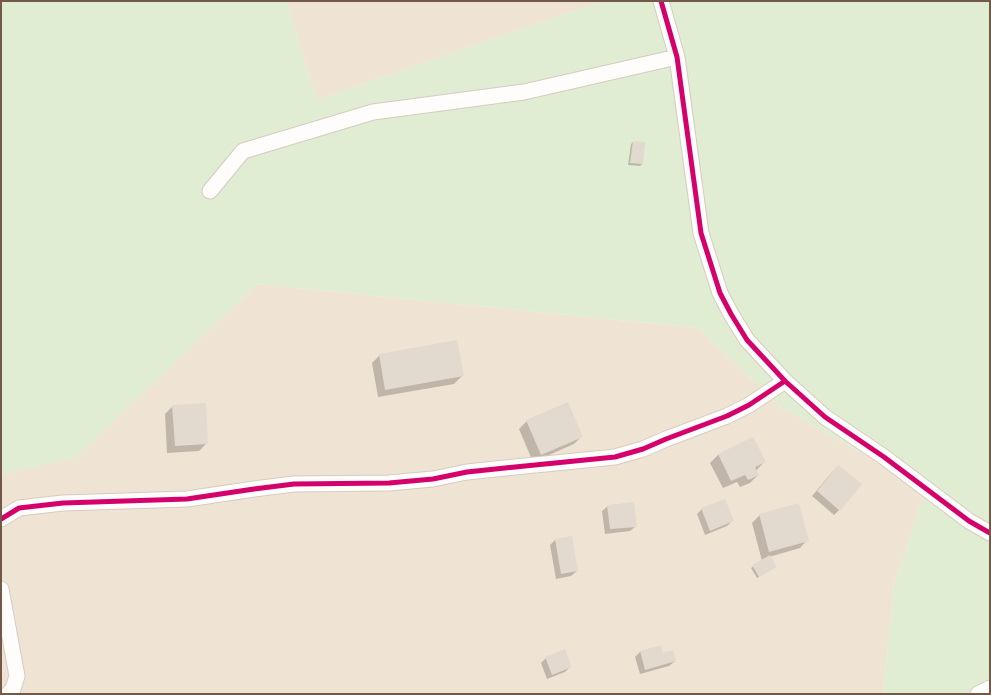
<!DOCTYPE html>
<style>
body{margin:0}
#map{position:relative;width:991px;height:695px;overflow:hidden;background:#f6f1e7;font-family:Figtree,sans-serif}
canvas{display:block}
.frame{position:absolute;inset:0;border:2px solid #735a48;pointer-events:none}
</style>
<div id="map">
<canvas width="991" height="695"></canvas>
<div class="frame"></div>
</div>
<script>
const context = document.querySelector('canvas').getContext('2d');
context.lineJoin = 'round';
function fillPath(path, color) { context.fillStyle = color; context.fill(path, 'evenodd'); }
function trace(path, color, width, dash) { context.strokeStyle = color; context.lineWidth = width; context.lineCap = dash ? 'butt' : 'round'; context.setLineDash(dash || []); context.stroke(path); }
fillPath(new Path2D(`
 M286 1H603L317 100Z
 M257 284 698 328 782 408 926 489 894 586 883 694H1V474L75 457Z`), '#efe4d4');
fillPath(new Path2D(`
 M1 1H286L317 100 603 1H990V694H883L894 586 926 489 782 408 698 328 257 284 75 458 1 474Z`), '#e0edd2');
fillPath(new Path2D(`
 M633 142 642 164 640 166 628 165 631 144Z
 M380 355 462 376 454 384 378 397 372 363Z
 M173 406 207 443 199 451 167 453 165 414Z
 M527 421 581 437 574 444 533 462 519 429Z
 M753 438 764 462 756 471 758 475 750 483 740 487 737 482 723 488 710 463 718 455Z
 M833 471 839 510 834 515 812 496Z
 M608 506 636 526 630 531 605 534 602 511Z
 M702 509 732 521 727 526 705 535 697 514Z
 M760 515 807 540 800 548 769 557 775 567 757 578 751 568 762 561 752 523Z
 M555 540 577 571 571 576 556 579 550 545Z
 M640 652 662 654 675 661 669 666 640 674 635 657Z
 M546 658 570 667 565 672 547 679 541 663Z`), '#0003');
fillPath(new Path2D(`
 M633 141 645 142 643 164 630 163Z
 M457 340 464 376 385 390 379 354Z
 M568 402 583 437 541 455 526 420Z
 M206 403 208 444 175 446 172 405Z
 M753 437 766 462 755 467 759 475 748 480 745 475 731 481 718 454Z
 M838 465 862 484 840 511 817 491Z
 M725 499 734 521 710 531 701 508Z
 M634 502 637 527 610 529 607 505Z
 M799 503 809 541 769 552 759 514Z
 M572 536 578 571 561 574 555 539Z
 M770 555 777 567 759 577 752 565Z
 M661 645 663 653 673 650 676 661 645 670 640 651Z
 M565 649 572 667 552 675 545 657Z`), '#e2d9cf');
const street = new Path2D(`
 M661 1 677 57 701 233 720 293 731 314 747 340 785 381 825 417 884 457 969 521 990 533
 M210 191 243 151 373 112 524 92 677 57
 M1 519 19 508 63 503 187 499 254 489 294 484 389 483 433 479 467 472 505 468 615 457 643 449 666 439 727 416 749 405 785 381
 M1 589 17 676 13 689 8 694
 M978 694 990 688`);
trace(street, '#d5ccc2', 17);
trace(street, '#fefdfb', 15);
trace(new Path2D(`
 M661 1 677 57 701 233 720 293 731 314 747 340 785 381 825 417 884 457 969 521 990 533
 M1 519 19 508 63 503 187 499 254 489 294 484 389 483 433 479 467 472 505 468 615 457 643 449 666 439 727 416 749 405 785 381`), '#d6006c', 5);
</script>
